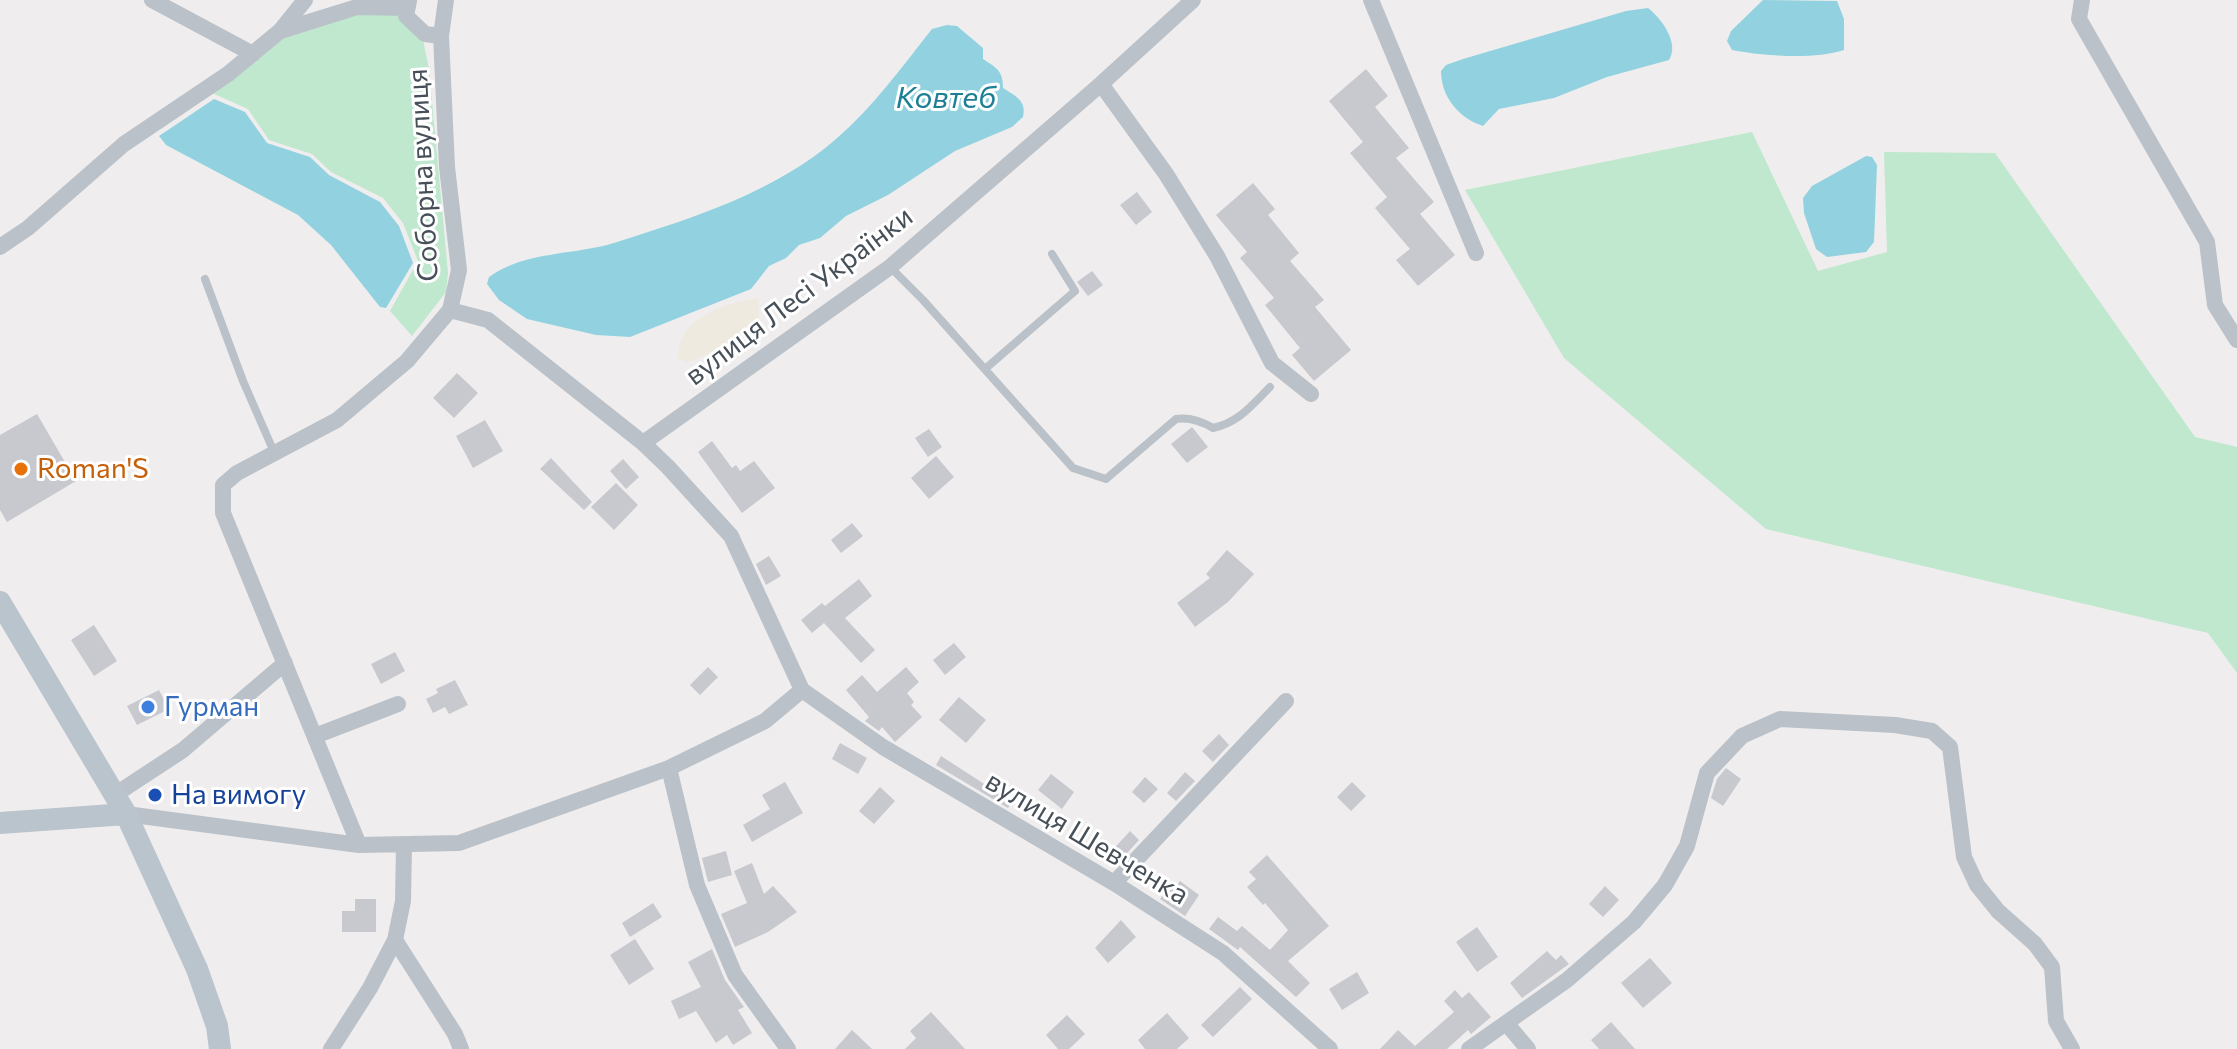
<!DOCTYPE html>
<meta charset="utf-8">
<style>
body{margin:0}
canvas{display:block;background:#efeded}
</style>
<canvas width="2237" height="1049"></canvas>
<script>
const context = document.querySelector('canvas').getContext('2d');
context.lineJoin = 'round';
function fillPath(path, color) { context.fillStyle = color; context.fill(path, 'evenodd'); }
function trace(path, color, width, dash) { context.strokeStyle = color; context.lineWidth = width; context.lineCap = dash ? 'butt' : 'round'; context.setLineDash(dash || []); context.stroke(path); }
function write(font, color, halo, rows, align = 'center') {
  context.font = font + ' Commissioner,sans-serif'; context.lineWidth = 6; context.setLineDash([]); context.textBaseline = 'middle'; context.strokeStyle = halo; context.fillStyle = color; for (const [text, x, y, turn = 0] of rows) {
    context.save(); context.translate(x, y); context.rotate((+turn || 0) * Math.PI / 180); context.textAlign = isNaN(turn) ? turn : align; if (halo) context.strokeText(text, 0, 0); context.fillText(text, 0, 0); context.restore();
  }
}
fillPath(new Path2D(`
 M365 13 398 14 423 40 429 69 448 273 446 292 412 336 390 311 418 261 403 223 383 198 331 172 312 154 269 140 248 109 212 93 275 39Z
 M1752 132 1818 271 1887 252 1884 152 1995 153 2195 437 2237 447V673L2208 633 1766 529 1564 358 1465 190Z`), '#bfe8ce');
fillPath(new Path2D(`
 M758 298 760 334 754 342 721 349 688 362 678 359C677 318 724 303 758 298Z`), '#efeadf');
fillPath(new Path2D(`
 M1763 0 1837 1 1844 19V50C1814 60 1763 56 1732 50L1727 41 1731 31Z
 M1648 8C1661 18 1680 43 1669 60L1607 77 1554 98 1499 109 1483 126C1459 118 1441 97 1441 71L1446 65 1463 59 1626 11Z
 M947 25 957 26 983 48V59C997 68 1003 71 1003 88 1015 96 1027 100 1023 117L1012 127 955 151 888 195 846 216 820 238 799 245 786 258 769 266 751 289 630 337 596 335 527 319 499 300 487 284 489 277C527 250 574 256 617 242 693 218 775 192 836 139 873 107 902 67 932 29Z
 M214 99 245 112 267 143 310 157 329 175 380 202 399 226 413 263 386 308 380 307 331 245 298 215 166 145 159 136Z
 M1866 156 1872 157 1877 165 1874 242 1866 252 1827 257 1816 249 1804 213 1803 198 1812 186Z`), '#92d2e0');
fillPath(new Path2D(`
 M1366 69 1388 96 1375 107 1409 148 1396 158 1434 202 1420 214 1455 255 1418 286 1396 260 1410 249 1375 208 1387 197 1350 153 1363 142 1329 101Z
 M1253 183 1275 209 1268 215 1299 253 1290 261 1324 300 1315 307 1351 350 1314 381 1292 355 1300 348 1265 305 1274 298 1240 258 1247 252 1216 215Z
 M1137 192 1152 212 1136 225 1120 205Z
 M1092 271 1103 285 1088 296 1077 282Z
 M457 373 478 393 454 418 433 398Z
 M37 414 76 481 7 522 0 510V435Z
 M485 420 503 451 473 468 456 436Z
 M1192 427 1208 447 1187 463 1171 444Z
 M929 429 942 447 928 457 915 438Z
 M712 441 732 468 736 465 740 471 754 461 775 488 742 513 698 452Z
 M936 456 954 477 929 499 911 478Z
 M551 458 592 502 584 510 540 469Z
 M623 459 639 477 626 489 610 471Z
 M616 483 638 505 614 530 591 507Z
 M852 523 863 536 841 553 831 540Z
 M1227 550 1254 574 1228 602 1195 627 1177 603 1210 578 1206 574Z
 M769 556 781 576 766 585 756 564Z
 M859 579 872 596 845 618 875 650 861 663 824 623 812 633 801 620 822 603 825 606Z
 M94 625 117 661 94 676 71 640Z
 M954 643 966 657 945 675 933 660Z
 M395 652 405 671 381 684 371 664Z
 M708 667 718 677 700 695 690 685Z
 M906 667 919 682 907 693 914 702 911 705 922 717 895 742 882 727 879 731 865 721 869 717 846 690 862 675 877 692Z
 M455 680 468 705 449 714 445 707 433 713 426 699 438 693 436 689Z
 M159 690 169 709 137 725 127 706Z
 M959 697 986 720 966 743 939 720Z
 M1219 734 1229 745 1213 762 1202 751Z
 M840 743 867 758 858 774 832 759Z
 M941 756 1012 802 1008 808 936 765Z
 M1726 768 1741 779 1723 806 1711 798 1717 779Z
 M1185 772 1195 781 1176 801 1167 793Z
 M1051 774 1074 792 1062 809 1038 790Z
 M1145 777 1158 789 1144 803 1132 792Z
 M785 782 803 813 752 842 743 825 770 809 762 795Z
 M1352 782 1366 796 1351 811 1337 797Z
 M880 787 895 801 874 824 859 811Z
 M1130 831 1139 840 1117 864 1108 855Z
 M726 851 732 875 708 882 702 858Z
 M1267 855 1329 926 1288 961 1310 983 1296 997 1240 947 1238 950 1209 929 1218 917 1237 931 1242 926 1270 950 1288 930 1265 903 1263 905 1247 887 1256 879 1249 872Z
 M752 863 764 894 773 886 797 912 768 932 735 947 721 914 747 903 734 871Z
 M1180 881 1199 895 1185 916 1160 899 1170 885 1175 888Z
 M1605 886 1619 900 1603 917 1589 904Z
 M355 899H376V932H342V911H355Z
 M653 903 662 917 630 937 622 923Z
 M1121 920 1136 937 1108 963 1095 948Z
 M1477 927 1498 957 1477 972 1456 942Z
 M635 939 654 969 629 985 610 955Z
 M712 949 725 980 744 1007 738 1010 752 1033 733 1045 727 1035 716 1043 696 1011 679 1019 671 1001 701 987 688 962Z
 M1547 951 1556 960 1561 955 1569 964 1522 998 1510 983Z
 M1650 958 1672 983 1643 1008 1621 983Z
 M1357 972 1369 993 1342 1010 1329 989Z
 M1240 987 1252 999 1213 1037 1201 1025Z
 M1455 990 1462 998 1469 992 1491 1017 1471 1034 1468 1030 1447 1049H1380L1398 1030 1415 1046 1454 1012 1444 1001Z
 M931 1012 965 1049H905L916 1038 910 1031Z
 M1167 1013 1189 1038 1177 1049H1145L1138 1040Z
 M1067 1015 1085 1034 1069 1049H1058L1046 1035Z
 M1611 1022 1635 1049H1599L1591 1040Z
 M852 1030 872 1049H835Z`), '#c7c9cf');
trace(new Path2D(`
 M890 267 923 300 1073 468 1106 479 1176 419C1190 417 1201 421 1213 428 1239 422 1251 406 1270 387
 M205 279 243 381 274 452
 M985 369 1075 291 1052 254`), '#bac1c8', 8);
trace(new Path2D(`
 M152 0 253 54
 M305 0 280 31 357 7 406 8
 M1371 0 1476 253
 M2082 0 2079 19 2207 242 2215 305 2237 340
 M409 1 406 16 425 34 441 36
 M1101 84 1166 174 1217 256 1272 363 1311 394
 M0 247 28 228 124 144 228 74 280 31
 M450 310 488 320 643 443 668 467 731 536 802 690
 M643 443 890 267 1101 84 1193 0
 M315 736 398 704
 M669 768 697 885 735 975 788 1049
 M116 794 183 750 285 663
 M126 814 359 845 459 843 669 768 765 721 802 690 883 747 1114 883 1223 953 1330 1049
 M404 844 403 901 395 940 455 1034 461 1049
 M359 845 223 513V485L237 473 337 420 407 361 450 310 459 270 447 167 441 36 446 0
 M1114 883 1286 701
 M1506 1023 1528 1049
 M331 1049 370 988 395 940
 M1469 1049 1567 980 1634 922 1665 885 1687 846 1707 773 1742 736 1780 719 1895 725 1932 731 1950 747 1964 857 1977 885 1998 911 2035 944 2052 967 2056 1021 2072 1049`), '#bac1c8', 16);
trace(new Path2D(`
 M0 602 126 814 197 969 217 1026 220 1049
 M0 823 126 814`), '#bac4cd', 22);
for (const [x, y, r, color] of [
 [21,469,8,"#e8710a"],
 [148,707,8,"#3f7fe0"],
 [155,795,8,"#1a4fb4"]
]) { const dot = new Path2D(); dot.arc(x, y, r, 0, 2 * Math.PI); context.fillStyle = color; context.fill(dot); trace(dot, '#fff', 3); }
write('28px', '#475058', '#fff', [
 ["Соборна вулиця",423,175,-93],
 ["вулиця Лесі Українки",799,296,-37],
 ["вулиця Шевченка",1087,838,31]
]);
write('28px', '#c56008', '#fff', [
 ["Roman'S",37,469]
], 'left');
write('28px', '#366cbe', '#fff', [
 ["Гурман",164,707]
], 'left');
write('28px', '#164399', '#fff', [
 ["На вимогу",171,795]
], 'left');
write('italic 30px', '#1d7f95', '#fff', [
 ["Ковтеб",946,98]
]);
</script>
